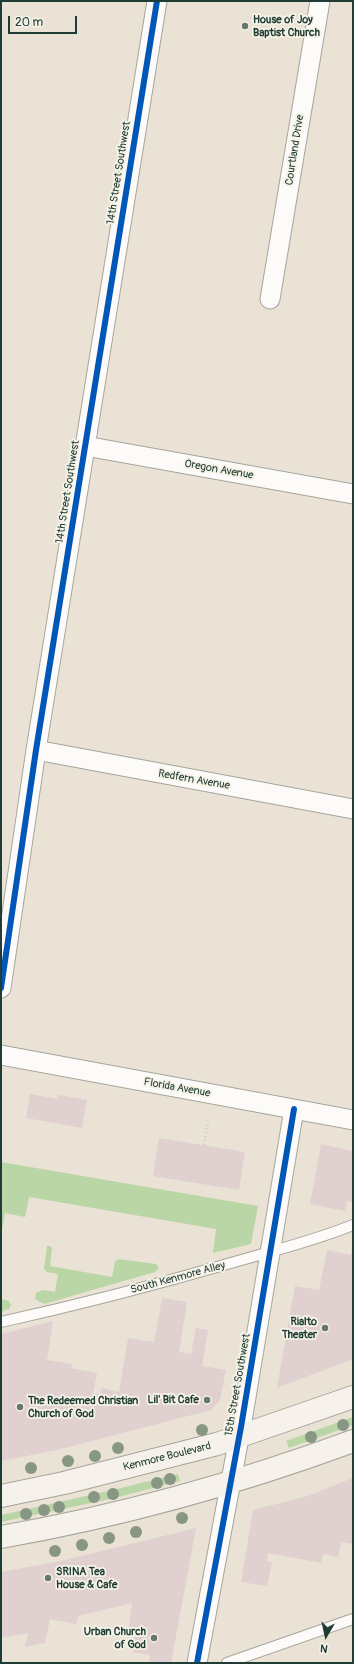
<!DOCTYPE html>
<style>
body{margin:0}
#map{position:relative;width:354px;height:1664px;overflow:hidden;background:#eae2d4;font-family:Pangolin,sans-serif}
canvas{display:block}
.frame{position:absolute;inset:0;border:2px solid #1f3d34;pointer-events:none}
.north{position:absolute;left:306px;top:1616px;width:40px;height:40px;-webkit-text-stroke:3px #f7f3e8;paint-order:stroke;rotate:189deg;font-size:11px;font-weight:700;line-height:16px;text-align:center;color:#1f3d34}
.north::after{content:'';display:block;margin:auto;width:14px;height:18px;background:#1f3d34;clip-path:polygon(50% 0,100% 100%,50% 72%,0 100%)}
.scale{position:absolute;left:8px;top:16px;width:69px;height:18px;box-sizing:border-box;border:2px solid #1f3d34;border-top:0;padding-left:5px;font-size:12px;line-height:14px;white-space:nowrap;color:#1f3d34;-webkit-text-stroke:3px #f7f3e8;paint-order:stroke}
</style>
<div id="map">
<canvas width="354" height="1664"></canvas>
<div class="frame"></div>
<div class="north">N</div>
<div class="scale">20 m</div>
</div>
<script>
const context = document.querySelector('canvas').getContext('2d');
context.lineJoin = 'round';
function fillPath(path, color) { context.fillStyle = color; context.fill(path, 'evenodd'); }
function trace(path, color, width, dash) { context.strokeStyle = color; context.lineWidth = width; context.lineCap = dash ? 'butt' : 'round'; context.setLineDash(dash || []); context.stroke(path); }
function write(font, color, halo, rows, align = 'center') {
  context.font = font + ' Pangolin,sans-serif'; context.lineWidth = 3.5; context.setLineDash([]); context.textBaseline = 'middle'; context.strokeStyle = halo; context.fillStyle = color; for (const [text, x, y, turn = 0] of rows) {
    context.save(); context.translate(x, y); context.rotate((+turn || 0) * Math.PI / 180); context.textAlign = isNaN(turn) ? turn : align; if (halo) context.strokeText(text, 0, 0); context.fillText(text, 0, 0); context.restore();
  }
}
fillPath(new Path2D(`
 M1 1162 258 1206 251 1244 213 1253 216 1229 29 1197 25 1217 5 1213 1 1236Z
 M47 1246H50L52 1248 50 1266 112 1277 115 1262 118 1259 156 1264 159 1268 155 1272 44 1304 35 1299 36 1293 42 1290 55 1292 58 1274 47 1272 44 1269Z
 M1 1299 9 1301 11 1305 9 1309 1 1312Z
 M353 1417V1425L289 1448 286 1441Z
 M178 1474 180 1481 115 1498 1 1522V1515L117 1489Z`), '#bad6a6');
fillPath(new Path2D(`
 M30 1094 57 1099 58 1095 87 1100 82 1128 26 1118Z
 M159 1138 245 1152 239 1190 153 1176Z
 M321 1144 353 1151V1202L347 1201 345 1211 310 1204Z
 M352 1247 353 1359 277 1388 295 1286 319 1290 327 1250 351 1255Z
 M162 1298 187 1302 179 1352 191 1354 196 1328 208 1330 202 1366 226 1370 220 1400 211 1410 57 1450 1 1461V1334L53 1321 47 1360 72 1364 71 1368 97 1373 93 1393 100 1394 101 1388 119 1392 128 1338 154 1342Z
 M353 1478V1544L341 1542 338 1557 323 1554 321 1563 268 1553 267 1561 272 1562 267 1586 241 1582 253 1510 308 1496Z
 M196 1528 171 1663H149L150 1655 132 1652 135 1635 128 1634 132 1603 78 1616 76 1624 50 1619 45 1643 25 1647 28 1633 1 1638V1572L61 1561Z`), '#e0d0d0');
const service = new Path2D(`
 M1 1322C78 1305 155 1285 231 1263 272 1251 314 1241 353 1225
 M227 1663 353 1619`);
const minor = new Path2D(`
 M270 299 320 1
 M85 446 353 494
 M36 750 353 809
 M1 988 36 750 157 1
 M1 1055 353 1120
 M197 1663 241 1427 294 1109`);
const secondary = new Path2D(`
 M1 1496 64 1483 217 1444 353 1397
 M1 1537C120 1516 239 1483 353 1441`);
trace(service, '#a6a59c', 12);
trace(minor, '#a6a59c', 21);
trace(secondary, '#a6a59c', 24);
trace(new Path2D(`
 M204 1145 208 1119`), '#cbcbc7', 2.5, [1, 3]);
trace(service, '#fcfbf9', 10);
trace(minor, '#fcfbf9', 19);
trace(secondary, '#f6f1eb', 22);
trace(new Path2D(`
 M1 988 36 750 157 1
 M197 1663 241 1427 294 1109`), '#0057b8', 6);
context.fillStyle = '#879784';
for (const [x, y] of [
 [343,1425],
 [202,1430],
 [311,1437],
 [118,1448],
 [95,1456],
 [68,1461],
 [31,1468],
 [170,1479],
 [157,1483],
 [113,1494],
 [94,1497],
 [59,1507],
 [44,1510],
 [26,1514],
 [182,1518],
 [136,1532],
 [109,1538],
 [82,1545],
 [55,1551]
]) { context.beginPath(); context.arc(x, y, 6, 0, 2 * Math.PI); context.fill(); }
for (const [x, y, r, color] of [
 [245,26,4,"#66776c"],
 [325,1328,4,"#66776c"],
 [207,1400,4,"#66776c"],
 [20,1407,4,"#66776c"],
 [48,1578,4,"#66776c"],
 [154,1638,4,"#66776c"]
]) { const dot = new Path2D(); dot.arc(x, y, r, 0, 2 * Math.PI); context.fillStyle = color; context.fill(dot); trace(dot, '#f7f3e8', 1.5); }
write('bold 11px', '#1f3d34', '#f7f3e8', [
 ["House of Joy",253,20],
 ["Baptist Church",253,33],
 ["Rialto",317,1322,"right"],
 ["Theater",317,1335,"right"],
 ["Lil' Bit Cafe",199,1400,"right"],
 ["The Redeemed Christian",28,1401],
 ["Church of God",28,1414],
 ["SRINA Tea",56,1572],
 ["House & Cafe",56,1585],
 ["Urban Church",146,1632,"right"],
 ["of God",146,1645,"right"]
], 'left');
write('11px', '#1f3d34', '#f7f3e8', [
 ["Courtland Drive",295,150,-81],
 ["14th Street Southwest",119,173,-81],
 ["Oregon Avenue",219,470,10],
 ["14th Street Southwest",68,492,-81],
 ["Redfern Avenue",194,780,10],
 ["Florida Avenue",177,1088,10],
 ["South Kenmore Alley",178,1278,-15],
 ["15th Street Southwest",238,1385,-80],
 ["Kenmore Boulevard",167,1457,-14]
]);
</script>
